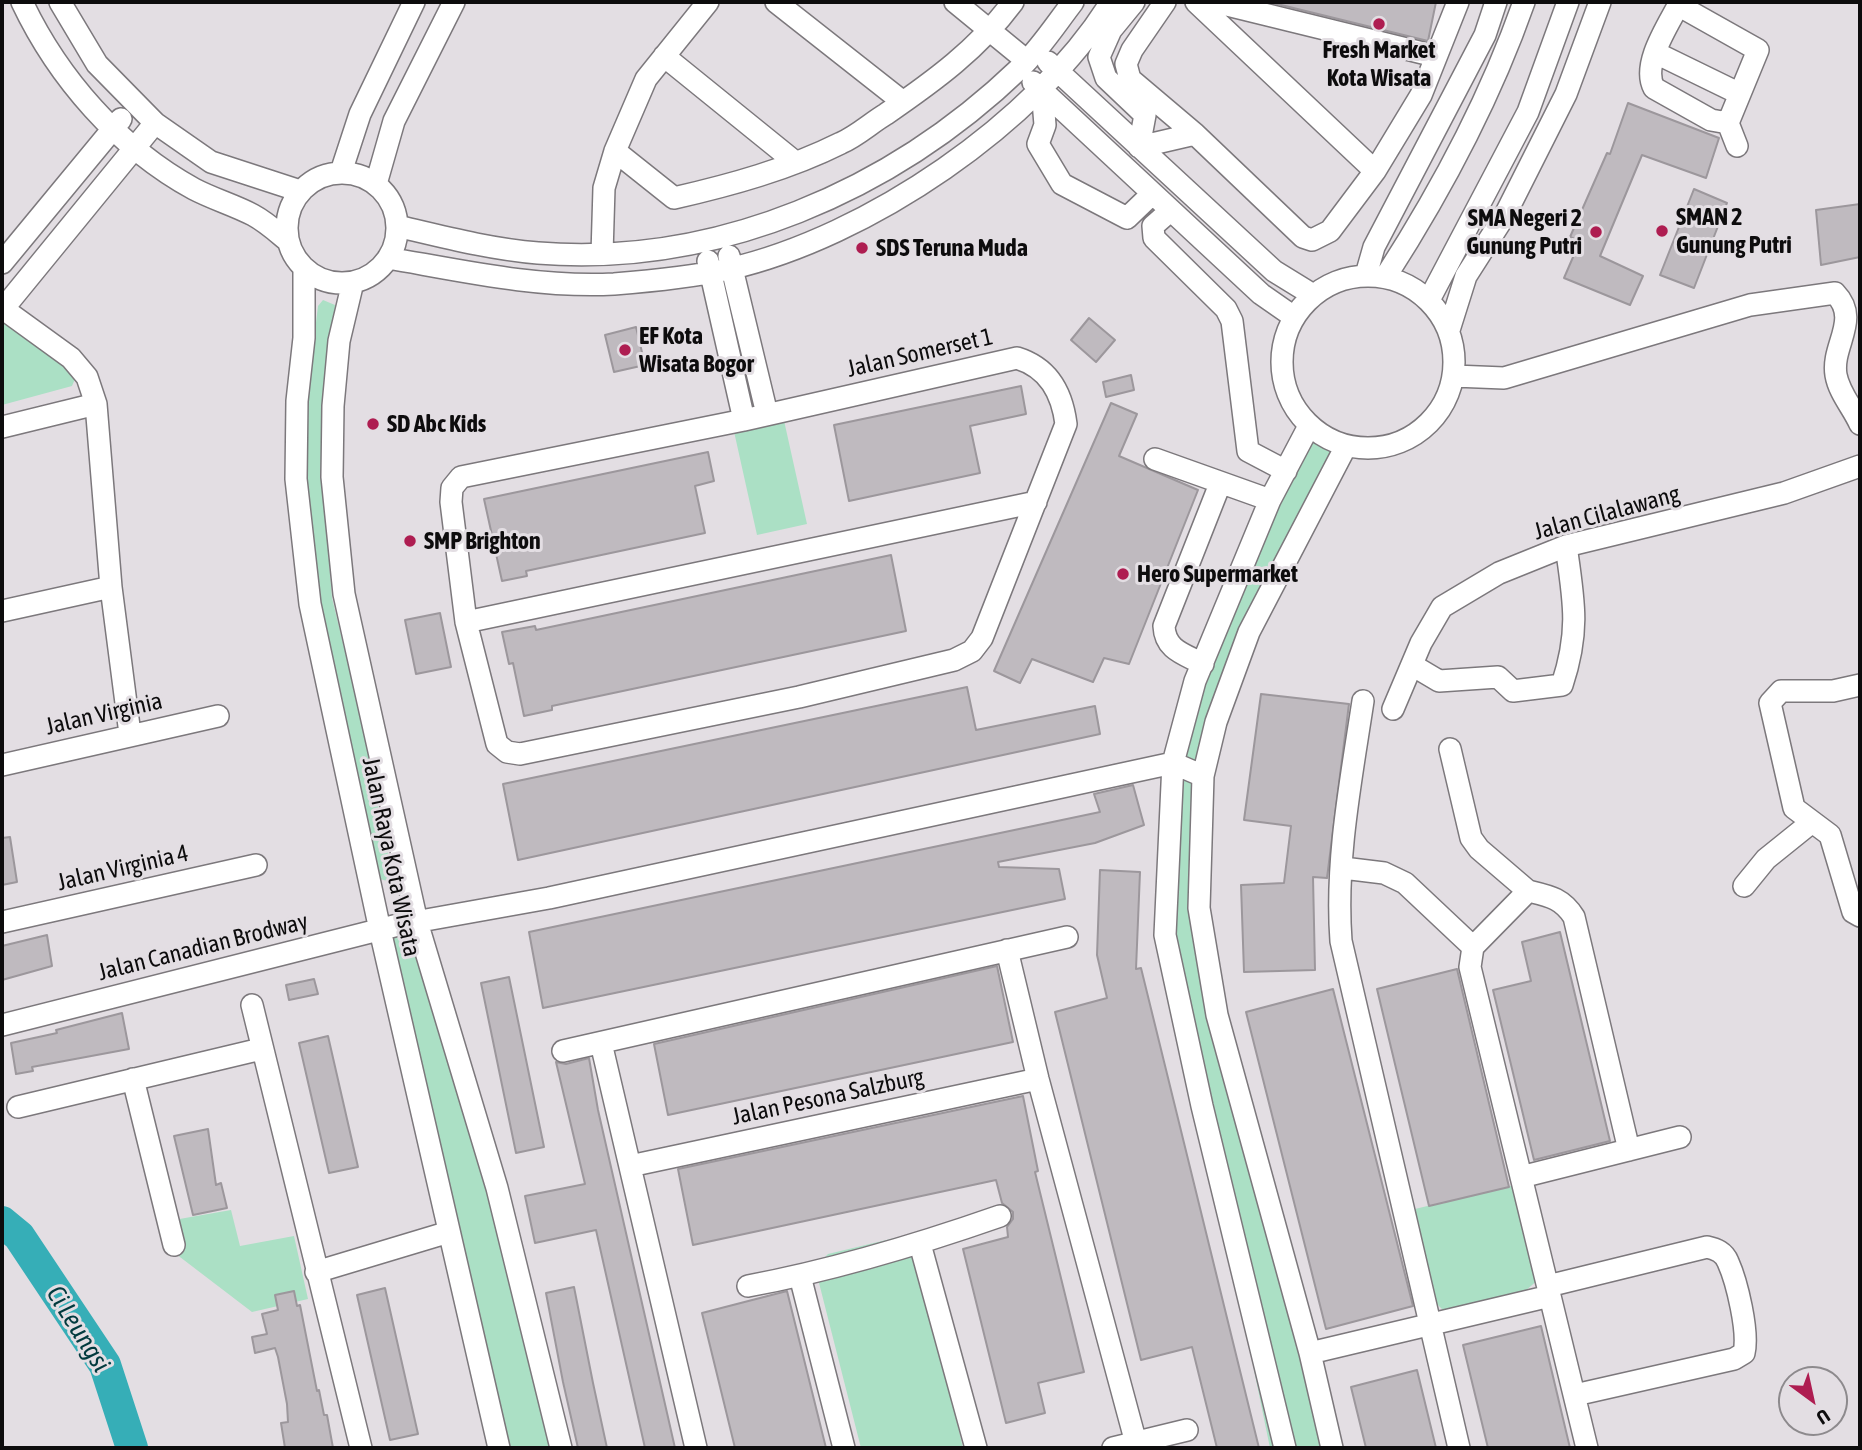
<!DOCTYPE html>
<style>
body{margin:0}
#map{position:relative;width:1862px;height:1450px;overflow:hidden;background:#e3dee3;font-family:"Asap Condensed",sans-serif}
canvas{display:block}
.frame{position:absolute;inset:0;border:4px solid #0d0c0d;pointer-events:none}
.north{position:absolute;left:1778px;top:1366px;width:70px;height:70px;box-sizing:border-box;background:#e3dee3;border:2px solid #8d8a8d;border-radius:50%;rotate:147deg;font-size:19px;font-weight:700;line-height:28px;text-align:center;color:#0d0c0d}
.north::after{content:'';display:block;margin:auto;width:24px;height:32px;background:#ae1d51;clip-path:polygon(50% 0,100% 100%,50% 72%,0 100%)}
</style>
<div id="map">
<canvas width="1862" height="1450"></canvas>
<div class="frame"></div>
<div class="north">U</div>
</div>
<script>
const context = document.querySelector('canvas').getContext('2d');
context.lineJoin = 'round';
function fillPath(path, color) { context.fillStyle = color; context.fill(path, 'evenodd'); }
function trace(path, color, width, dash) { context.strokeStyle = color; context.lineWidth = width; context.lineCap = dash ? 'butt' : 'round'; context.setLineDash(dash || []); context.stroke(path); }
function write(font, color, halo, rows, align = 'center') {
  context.font = font + ' "Asap Condensed",sans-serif'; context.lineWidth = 6; context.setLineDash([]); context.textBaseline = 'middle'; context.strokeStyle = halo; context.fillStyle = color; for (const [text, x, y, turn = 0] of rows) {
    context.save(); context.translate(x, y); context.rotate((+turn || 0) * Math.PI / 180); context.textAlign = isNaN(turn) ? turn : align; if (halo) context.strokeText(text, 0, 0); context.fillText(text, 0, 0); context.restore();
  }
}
fillPath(new Path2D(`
 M323 300 335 305 322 474 332 598 374 771 379 812 393 874 387 881 380 879 376 873 318 601 305 478 307 397 318 306Z
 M2 302 77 374 72 386 2 405Z
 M783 416 807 524 757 535 733 427Z
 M1309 426 1327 438 1346 446 1216 722 1199 908 1333 1448H1270L1165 935 1173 763 1203 664Z
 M417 922 560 1448H498L380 930Z
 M1514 1185 1539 1279 1524 1292 1451 1311 1442 1309 1435 1302 1415 1209Z
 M231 1210 240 1246 294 1236 308 1299 252 1312 176 1254 168 1221Z
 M903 1236 917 1252 963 1448H861L817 1275 819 1263 828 1254Z`), '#abe0c5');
trace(new Path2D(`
 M2 1222 19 1236 105 1365 132 1448`), '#36aeb7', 32);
const building = new Path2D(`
 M1269 2H1436L1428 41Z
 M1628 103 1719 138 1706 178 1642 155 1600 256 1643 276 1630 305 1564 278 1580 241 1570 237 1607 153 1610 154Z
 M1694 189 1727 203 1694 288 1660 275Z
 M1860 204V257L1821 265 1816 210Z
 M1089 318 1115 340 1096 362 1071 340Z
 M636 327 645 365 614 372 605 335Z
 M1131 375 1134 390 1106 397 1103 382Z
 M1021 386 1026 414 970 426 980 473 849 501 834 425Z
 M1111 403 1137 414 1119 456 1198 490 1129 664 1104 658 1093 682 1032 659 1020 683 994 671Z
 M708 452 714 481 695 486 705 533 526 571 527 576 502 581 484 499Z
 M891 555 906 631 552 706V710L524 716 513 663 509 664 502 632 535 626 536 630Z
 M440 613 451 667 416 674 405 620Z
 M967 687 976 730 1095 706 1100 734 518 860 503 784Z
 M1261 694 1349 704 1327 878 1313 877 1315 970 1244 972 1241 885 1284 883 1291 826 1244 820Z
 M1133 785 1144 825 1095 843 998 862 999 867 1059 869 1065 899 543 1008 529 932 1100 812 1094 794Z
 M10 837 17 882 2 885V838Z
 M1100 870 1140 872 1136 969 1141 968 1259 1448H1217L1192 1347 1141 1360 1055 1012 1107 998 1097 955Z
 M1560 932 1610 1141 1534 1160 1493 990 1531 981 1522 942Z
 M47 935 52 966 2 980V946Z
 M997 966 1013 1042 668 1115 654 1044Z
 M1457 969 1509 1187 1429 1206 1377 989Z
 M509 977 544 1147 516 1153 481 983Z
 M314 979 318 994 289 1000 286 985Z
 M1333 989 1413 1306 1326 1329 1246 1012Z
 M122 1013 129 1049 32 1067 33 1071 16 1074 11 1043 57 1033 56 1030Z
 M328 1036 358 1167 329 1173 299 1043Z
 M589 1058 598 1110 675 1448H645L596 1230 535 1243 525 1196 585 1184 556 1062 566 1064Z
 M1023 1096 1038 1171 1035 1172 1084 1372 1038 1383 1045 1413 1006 1423 963 1249 1008 1237 1007 1227 1013 1219V1212L1002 1203 996 1180 693 1245 678 1169Z
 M208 1129 216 1185 221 1183 227 1208 193 1215 174 1136Z
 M574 1287 593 1383 607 1448H578L563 1382 546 1293Z
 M385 1288 418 1434 390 1440 357 1295Z
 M294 1291 297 1306 300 1305 317 1391 319 1390 324 1415H327L333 1448H285L281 1423 288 1422 287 1404 278 1357 275 1348 255 1353 252 1337 267 1334 262 1314 278 1310 275 1295Z
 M787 1291 826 1448H735L702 1313Z
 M1541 1326 1570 1448H1488L1463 1345Z
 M1417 1370 1436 1448H1366L1351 1387Z`);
fillPath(building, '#bfbabf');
trace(building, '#9c979c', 2);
const minor = new Path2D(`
 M22 2C58 78 119 148 194 189 213 199 234 205 253 215 266 222 277 232 288 241
 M60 2 97 64 155 123 211 162 300 191
 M776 2 903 102
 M955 2 1027 61
 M1134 2 1111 30 1099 57 1106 78 1145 115 1139 147 1195 134
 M1165 2 1132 50 1126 64 1130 79 1195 134 1303 237 1312 240 1330 231 1375 171 1421 95 1458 2
 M1196 2 1375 171
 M1215 2 1435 56
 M1680 2C1669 24 1641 64 1654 88L1711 120 1728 123 1737 146
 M1678 5 1758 50 1728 123
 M1656 53 1738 93
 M664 56 795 162
 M1048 62 1274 271 1313 295
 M1033 82 1261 294 1294 317
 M1042 89 1045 125 1038 144 1062 184 1127 218 1152 194
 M615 151 674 198C731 185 789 169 841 143 857 136 871 123 886 114 934 81 978 49 1013 2
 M341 172 360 114 414 2
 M287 228a55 55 0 1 1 110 0a55 55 0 1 1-110 0Z
 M376 184 394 121 454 2
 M1170 211 1153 226 1154 238 1226 309 1232 321 1248 451 1286 471
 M397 226C444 237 490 249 538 253 717 267 892 191 1020 68 1040 49 1056 24 1073 2
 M602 254 604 188 615 151 646 79 708 2
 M729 256 767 414
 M388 258C463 271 538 288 614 284 652 281 692 277 729 269 868 237 1036 123 1111 2
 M708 261 744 420
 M2 263 121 119
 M304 269V338L297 401 296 479 310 604 380 930 499 1448
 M1366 275 1374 247 1485 35 1496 2
 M1282 362a86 86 0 1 1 172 0a86 86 0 1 1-172 0Z
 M1386 276C1442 189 1490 99 1524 2
 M353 282 339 341 333 406 332 477 344 594 417 922 497 1188 561 1448
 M1429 300 1528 112 1568 2
 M2 308 71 358 87 377 96 404 111 587 130 734
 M3 309 155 123
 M1449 330 1466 276 1505 215 1566 94 1600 2
 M1017 358C1049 368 1062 393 1066 424L982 638 972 651 954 660 799 697 520 754 507 752 497 744 466 622 451 502 452 488 461 477 744 420Z
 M1454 376 1504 378 1750 305 1835 293C1861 320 1831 345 1836 375 1839 393 1853 408 1860 424
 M2 427 96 404
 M1155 459 1270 500
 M2 611 111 587
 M466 622 1036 502
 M1203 664C1184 654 1165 650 1164 626L1220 484
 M1412 665 1439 681 1498 677 1513 691 1562 685C1580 631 1574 601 1566 546
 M1860 685 1833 691H1781L1770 703 1794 808 1830 835 1853 912 1860 916
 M1363 701C1351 780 1335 861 1341 941L1459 1448
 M1393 709 1421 643 1442 607 1499 573 1566 546 1784 493 1860 466
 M1450 749 1471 838 1479 849 1528 891
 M2 765 218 716
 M1343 868 1384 873 1405 883 1473 947
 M1744 886 1766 859 1812 822
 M2 922 256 865
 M1007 950 1038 1079 1136 1443
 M252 1005 361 1448
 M2 1025 398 925 549 898 1173 763 1203 776
 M601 1043 696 1448
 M563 1051 1067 937
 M133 1079 174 1245
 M18 1107 261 1049
 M630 1166 1038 1079
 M1521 1177 1680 1137
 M920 1244 976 1448
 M316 1272 449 1232
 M800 1276 844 1448
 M748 1286C834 1270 917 1245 1000 1216
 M1548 1286 1707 1247C1716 1249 1724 1252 1728 1262 1737 1282 1749 1332 1744 1353L1734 1359 1575 1395
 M1310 1353 1550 1296
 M1113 1448 1187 1430
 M1285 1448 1202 1106 1165 935 1173 763 1195 681 1270 500 1309 426
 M1332 1448 1310 1353 1217 1015 1199 908 1203 776 1216 722 1249 632 1346 446
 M1587 1448 1470 967 1473 947 1528 891C1549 896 1562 898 1574 917L1629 1150`);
trace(minor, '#7c787c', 24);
trace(minor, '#fff', 21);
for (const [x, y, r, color] of [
 [1379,24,7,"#ae1d51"],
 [1662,231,7,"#ae1d51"],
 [1596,232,7,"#ae1d51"],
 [862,248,7,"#ae1d51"],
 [625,350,7,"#ae1d51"],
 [373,424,7,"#ae1d51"],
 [410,541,7,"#ae1d51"],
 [1123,574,7,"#ae1d51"]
]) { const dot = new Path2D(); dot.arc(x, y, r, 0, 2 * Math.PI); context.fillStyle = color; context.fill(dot); trace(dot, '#e3dee3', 2.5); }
write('bold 24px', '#0d0c0d', '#e3dee3', [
 ["Fresh Market",1379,50,"center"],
 ["Kota Wisata",1379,78,"center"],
 ["SMAN 2",1676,217],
 ["Gunung Putri",1676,245],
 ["SMA Negeri 2",1582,218,"right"],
 ["Gunung Putri",1582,246,"right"],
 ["SDS Teruna Muda",876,248],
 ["EF Kota",639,336],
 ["Wisata Bogor",639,364],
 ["SD Abc Kids",387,424],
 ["SMP Brighton",424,541],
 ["Hero Supermarket",1137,574]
], 'left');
write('24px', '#0d0c0d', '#e3dee3', [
 ["Jalan Somerset 1",920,353,-13],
 ["Jalan Cilalawang",1607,513,-15],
 ["Jalan Virginia",104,714,-13],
 ["Jalan Raya Kota Wisata",391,857,78],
 ["Jalan Virginia 4",123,868,-13],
 ["Jalan Canadian Brodway",203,947,-14],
 ["Jalan Pesona Salzburg",828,1097,-12]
]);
write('italic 26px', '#013a3e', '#e3dee3', [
 ["Ci Leungsi",78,1329,58]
]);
</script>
